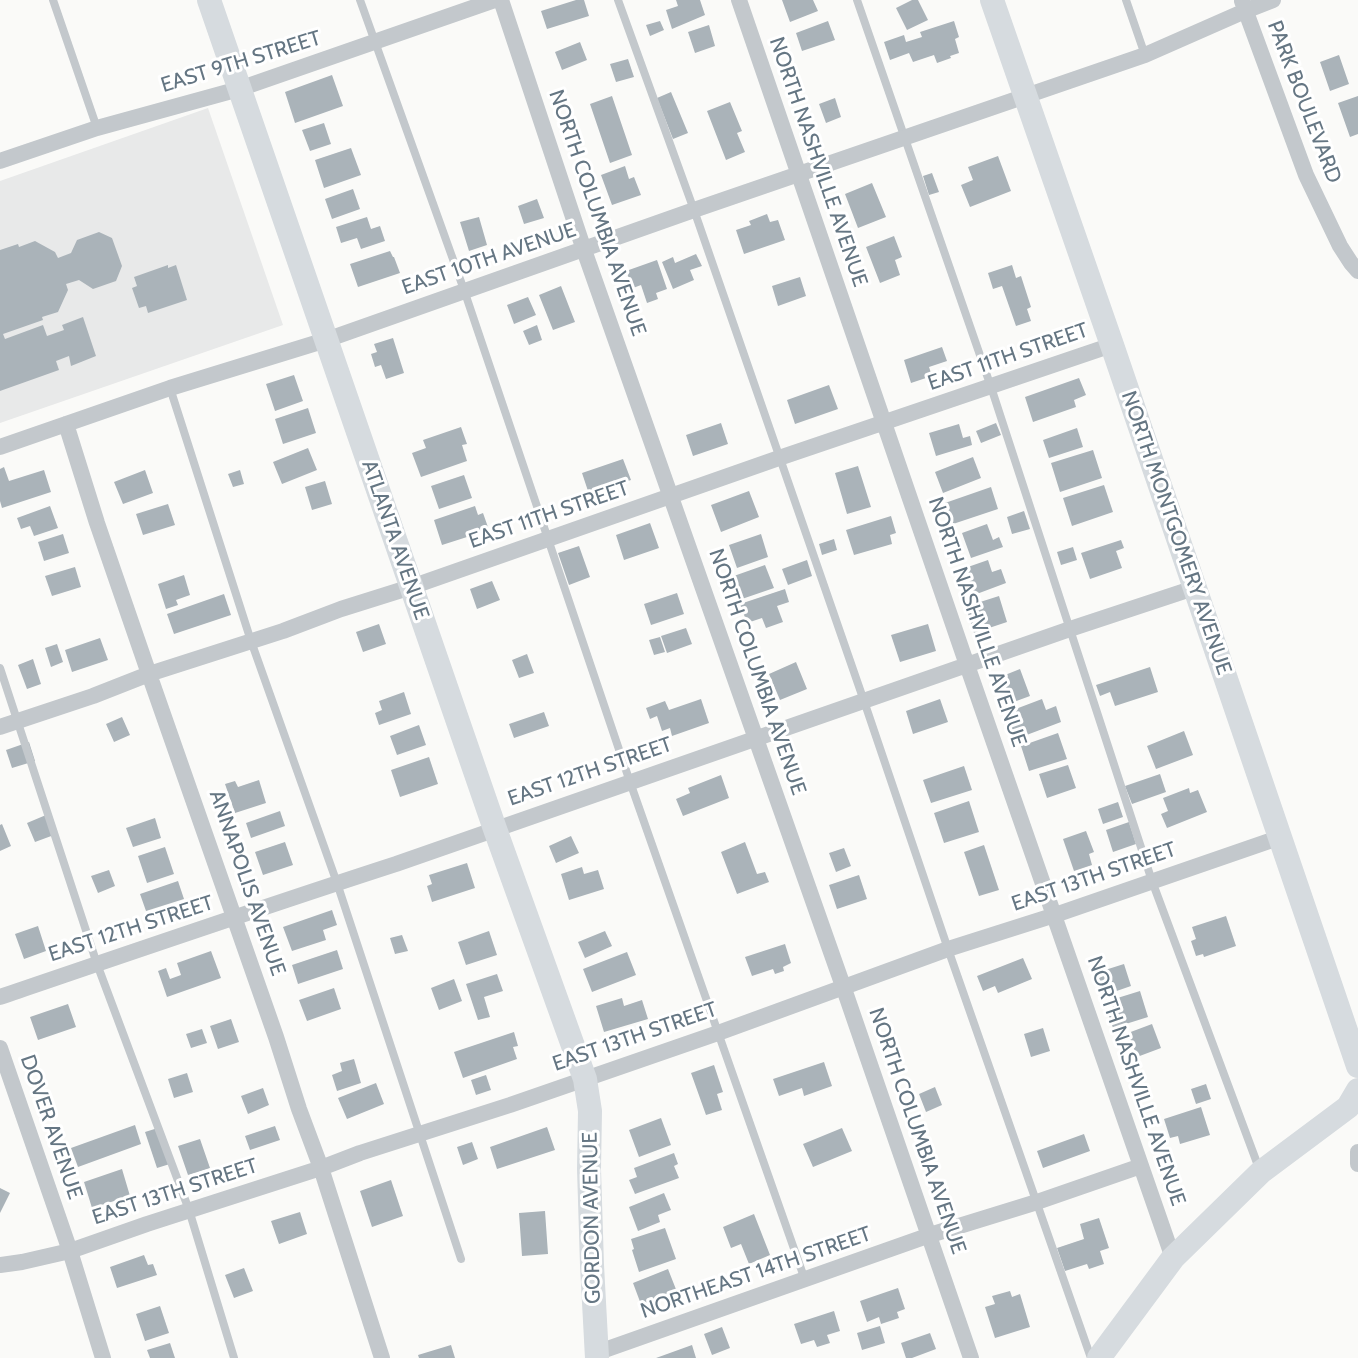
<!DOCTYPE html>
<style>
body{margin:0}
canvas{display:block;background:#fafaf8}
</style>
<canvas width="1358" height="1358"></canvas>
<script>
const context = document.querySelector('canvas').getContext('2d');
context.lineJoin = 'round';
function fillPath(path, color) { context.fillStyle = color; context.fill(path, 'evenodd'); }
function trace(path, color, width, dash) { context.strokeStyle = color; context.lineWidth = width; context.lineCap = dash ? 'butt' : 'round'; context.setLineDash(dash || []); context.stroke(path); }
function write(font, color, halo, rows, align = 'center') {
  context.font = font + ' Cabin,sans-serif'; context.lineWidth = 6; context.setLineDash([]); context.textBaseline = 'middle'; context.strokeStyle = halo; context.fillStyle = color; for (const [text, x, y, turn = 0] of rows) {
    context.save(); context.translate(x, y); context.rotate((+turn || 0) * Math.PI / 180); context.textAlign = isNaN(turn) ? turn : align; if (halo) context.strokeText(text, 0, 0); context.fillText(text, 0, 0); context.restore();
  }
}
fillPath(new Path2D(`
 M208 108 283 325 0 423V181Z`), '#e8e9e9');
fillPath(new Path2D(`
 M576 0H584L589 16 547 29 541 11Z
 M676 0H700L705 15 672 29 666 10 678 6Z
 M782 0H813L818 11 790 22Z
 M912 0H918L928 20 907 30 896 8Z
 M660 21 664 30 650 36 646 25Z
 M828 21 835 40 802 51 796 33Z
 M954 21 959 37 955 39 959 53 950 56 951 58 937 63 934 55 913 62 909 53 890 60 884 42 904 35 906 42 922 37 920 32Z
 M709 25 715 46 695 53 688 32Z
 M580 42 587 60 562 70 555 52Z
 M1339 55 1349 84 1330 91 1320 62Z
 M628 59 634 77 616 82 610 64Z
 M332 75 343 106 295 123 285 92Z
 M671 92 688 133 673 139 657 98Z
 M612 96 632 155 610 163 590 104Z
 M1358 96V134L1350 137 1338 103Z
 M835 98 841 117 826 123 819 104Z
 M730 102 742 131 737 133 745 152 726 160 707 111Z
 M324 123 331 144 310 151 302 130Z
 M351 148 361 175 324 188 315 160Z
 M998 156 1011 191 970 207 961 185 973 180 968 167Z
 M625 166 629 179 634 177 641 195 612 205 601 175Z
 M932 173 939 192 929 195 923 176Z
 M872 183 886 217 858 228 845 194Z
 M353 189 360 209 332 219 325 199Z
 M537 199 544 218 524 224 518 206Z
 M767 214 770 222 778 220 785 240 744 254 736 230 751 225 749 221Z
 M367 217 371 229 380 226 385 241 361 249 357 238 341 243 336 227Z
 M479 217 487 245 469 251 460 222Z
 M99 232 112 238 122 266 116 281 93 289 79 280 66 284 68 290 58 312 42 317 43 320 3 334 5 339 43 325 47 336 64 330 62 325 83 317 96 356 71 366 69 356 56 361 59 370 0 391V250L18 244 19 247 35 241 55 252 58 258 71 253 77 240Z
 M894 236 902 257 895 260 900 275 880 283 866 247Z
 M390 251 393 257H394L400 273 358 287 350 264Z
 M696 254 702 266 690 270 694 280 673 289 662 262 673 257 675 263Z
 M657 260 667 289 656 293 658 299 647 303 641 285 633 288 626 271Z
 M168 265V268L176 265 187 300 148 313 146 306 139 308 132 288 137 286 134 277Z
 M1012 265 1016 278 1021 276 1031 307 1027 309 1031 321 1016 326 1002 286 993 289 988 273Z
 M800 277 806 296 778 306 772 286Z
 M561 286 575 322 553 330 539 295Z
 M528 297 536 315 514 324 507 305Z
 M537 325 542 340 529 345 523 331Z
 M393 338 404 373 386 379 381 365 375 367 371 354 377 352 374 344Z
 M942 347 947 361 929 367 932 376 911 383 904 360Z
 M294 375 303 401 275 411 266 384Z
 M1079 378 1086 395 1074 400 1076 407 1033 422 1025 397Z
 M829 385 838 409 795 424 787 400Z
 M308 408 316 433 283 444 275 419Z
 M721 423 728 444 693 456 686 435Z
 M996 423 1001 435 981 443 976 431Z
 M959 424 963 438 970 436 972 445 936 456 929 433Z
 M461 427 467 444 462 445 467 461 421 477 412 453 426 448 423 440Z
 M1077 428 1083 447 1049 458 1043 440Z
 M308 448 317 470 282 484 273 462Z
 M1093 450 1102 478 1060 492 1051 463Z
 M973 457 981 478 943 493 935 472Z
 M623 459 631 480 589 494 582 473Z
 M858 466 871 507 847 514 835 473Z
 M4 467 9 481 44 470 51 492 2 508 0 501V469Z
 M145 470 153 493 123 504 114 482Z
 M240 470 244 484 233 487 228 474Z
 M464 475 472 498 439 509 431 486Z
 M325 481 332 504 312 510 305 487Z
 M1104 485 1113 512 1072 526 1063 498Z
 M991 487 998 509 953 524 945 503Z
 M749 491 759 517 721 532 711 505Z
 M168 504 175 525 143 535 136 514Z
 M50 506 58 528 34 536 30 526 21 529 17 518Z
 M475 506 478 515 483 513 489 530 442 545 434 520Z
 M1024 511 1030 529 1012 534 1007 517Z
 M891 516 896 533 890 535 892 544 854 555 846 530Z
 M650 523 659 548 624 560 616 535Z
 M987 524 993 540 999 537 1003 547 971 558 962 533Z
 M63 534 69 553 44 561 38 542Z
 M761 534 768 557 737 568 729 545Z
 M834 539 837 550 822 555 819 544Z
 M1121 540 1124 548 1116 551 1122 568 1090 579 1081 553Z
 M579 546 590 577 569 585 558 553Z
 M1073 547 1077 560 1061 565 1057 552Z
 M807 560 812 576 788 585 782 569Z
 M988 560 992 572 1001 569 1006 583 974 595 965 568Z
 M765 565 774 588 739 600 731 577Z
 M75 567 81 587 52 596 45 576Z
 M184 575 190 595 176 600 178 605 166 609 158 584Z
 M492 581 500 600 477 609 470 589Z
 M785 589 789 602 777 606 783 622 766 628 762 618 747 623 740 604Z
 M677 593 684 614 651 625 644 604Z
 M224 594 231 615 174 634 167 614Z
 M999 596 1007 622 974 633 964 601 975 597 977 603Z
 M379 624 386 644 363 652 356 632Z
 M928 624 936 651 900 662 891 635Z
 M686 628 692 644 667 653 661 636Z
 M660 637 665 652 654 655 649 640Z
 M100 638 108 660 72 672 65 650Z
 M57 644 63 662 51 667 45 648Z
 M527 654 534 673 519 678 512 660Z
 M33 659 41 684 27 689 18 665Z
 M796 662 807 689 780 700 769 674Z
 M1150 667 1158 692 1115 706 1110 692 1100 696 1096 685Z
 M1020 669 1030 696 1011 703 1013 710 1042 699 1046 710 1056 706 1061 722 1016 739 997 687 1003 684 1000 677Z
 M404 692 411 714 379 725 375 713 382 710 379 701Z
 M701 699 709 723 672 736 670 728 662 731 657 716 650 719 646 708 665 701 669 710Z
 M940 699 948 722 913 734 906 711Z
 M544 712 549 726 514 738 509 724Z
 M122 717 130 735 114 742 106 724Z
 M419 725 426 745 397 755 390 736Z
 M1184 731 1193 755 1156 769 1147 746Z
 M1058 733 1067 759 1029 771 1021 746Z
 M29 742 35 761 12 768 6 750Z
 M429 757 438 784 400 797 391 770Z
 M1068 765 1076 788 1047 798 1039 774Z
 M964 766 972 790 931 803 923 780Z
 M1160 774 1166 792 1132 804 1125 786Z
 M721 775 729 798 683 816 676 799 690 793 688 788Z
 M259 780 266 803 235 813 225 784 235 781 238 787Z
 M1189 788 1190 793 1198 790 1207 812 1167 828 1161 814 1168 811 1163 798Z
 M969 801 979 832 944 843 934 813Z
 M1118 802 1123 817 1103 824 1098 809Z
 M280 811 285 826 251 838 246 823Z
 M46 815 54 835 35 842 27 823Z
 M155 818 161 838 133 847 126 828Z
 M1129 822 1136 844 1113 852 1106 830Z
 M2 824 11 846 0 851V825Z
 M1086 831 1094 852 1089 854 1092 865 1074 871 1063 839Z
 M571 836 579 853 556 863 549 846Z
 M285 842 293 865 263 875 255 852Z
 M745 842 757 874 765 872 769 882 737 894 721 852Z
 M984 845 999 890 979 896 964 852Z
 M165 847 174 874 147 883 138 856Z
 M844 848 851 866 836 872 829 853Z
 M467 863 475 888 432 902 427 886 432 884 429 875Z
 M582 867 584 874 598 870 604 889 569 900 561 874Z
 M109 870 115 886 98 893 91 876Z
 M859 875 867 899 837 909 829 885Z
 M178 881 184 899 146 911 140 894Z
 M332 910 337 925 323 930 326 940 292 951 283 927Z
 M1226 916 1236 946 1204 957 1203 954 1196 956 1191 941 1196 939 1192 927Z
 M38 926 46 951 24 959 15 934Z
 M489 931 497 955 466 965 458 942Z
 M605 931 612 946 585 958 578 942Z
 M402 935 408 951 395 954 390 938Z
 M785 944 791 963 783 967 784 971 775 974 773 969 752 976 745 957Z
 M337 950 343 969 298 984 292 965Z
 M211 951 221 978 167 997 158 971 166 968 170 979 181 975 177 963Z
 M627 952 636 975 592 992 583 969Z
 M1023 958 1032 979 998 993 995 986 983 991 977 976Z
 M1124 964 1131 986 1105 995 1099 978 1106 975 1105 970Z
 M497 974 503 991 484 997 490 1017 478 1020 466 984Z
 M454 979 462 1001 439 1010 431 988Z
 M334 988 341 1009 307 1021 299 1000Z
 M1140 991 1148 1017 1113 1028 1109 1016 1115 1014 1111 1000Z
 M622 998 624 1006 642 1000 648 1019 604 1032 596 1006Z
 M68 1004 76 1027 38 1040 30 1017Z
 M231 1019 239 1042 218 1049 210 1026Z
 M1152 1024 1161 1048 1137 1057 1128 1033Z
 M1043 1028 1050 1051 1031 1057 1024 1034Z
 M202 1029 207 1043 191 1048 186 1034Z
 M514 1032 518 1046 513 1047 517 1059 463 1078 454 1052Z
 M354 1059 361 1083 337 1091 332 1075 342 1071 340 1063Z
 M824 1062 832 1086 804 1096 802 1088 779 1096 773 1079Z
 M714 1065 723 1092 717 1094 722 1110 706 1115 691 1073Z
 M187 1073 193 1092 174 1098 168 1079Z
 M486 1075 491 1090 476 1095 471 1080Z
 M376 1083 384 1104 347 1119 338 1098Z
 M1206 1084 1211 1099 1196 1104 1191 1089Z
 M935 1087 942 1105 926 1112 919 1094Z
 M263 1088 269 1105 248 1114 241 1096Z
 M1201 1107 1210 1135 1180 1144 1178 1136 1170 1138 1164 1119Z
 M661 1118 671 1145 639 1157 629 1130Z
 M135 1125 141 1144 78 1167 71 1148Z
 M275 1126 280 1140 250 1150 245 1136Z
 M161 1127 173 1163 157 1168 145 1132Z
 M547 1127 555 1150 497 1169 490 1147Z
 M842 1128 852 1151 813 1167 803 1144Z
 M1084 1134 1090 1151 1043 1168 1037 1151Z
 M200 1139 210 1168 188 1175 178 1146Z
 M472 1142 478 1159 463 1165 457 1147Z
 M674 1153 678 1164 674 1166 679 1178 635 1194 629 1180 637 1177 634 1168Z
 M122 1169 130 1196 92 1208 84 1182Z
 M391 1180 403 1216 372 1227 360 1191Z
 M0 1188 10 1193 0 1213Z
 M664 1193 671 1210 658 1215 660 1222 638 1231 629 1207Z
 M545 1211 548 1254 522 1256 519 1213Z
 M300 1212 307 1234 279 1244 271 1221Z
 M754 1214 770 1255 749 1264 741 1244 731 1248 723 1227Z
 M1099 1218 1109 1248 1100 1251 1104 1264 1089 1269 1087 1264 1065 1271 1057 1248 1084 1239 1080 1224Z
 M665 1228 676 1259 639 1272 632 1250 634 1249 631 1239Z
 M144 1255 148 1265 153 1264 157 1275 117 1288 110 1267Z
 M244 1268 253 1291 234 1298 225 1275Z
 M668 1269 679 1297 671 1300 670 1296 642 1307 633 1283Z
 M898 1288 905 1309 897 1312 899 1318 881 1324 879 1317 867 1322 860 1301Z
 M1010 1291 1012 1297 1020 1294 1030 1327 995 1338 985 1307 995 1304 992 1296Z
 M160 1306 169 1333 145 1341 136 1314Z
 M834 1311 840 1331 827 1335 830 1343 817 1347 814 1340 801 1344 794 1324Z
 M880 1326 885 1343 862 1350 857 1333Z
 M722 1327 730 1348 712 1355 704 1334Z
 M930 1333 936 1349 912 1358H906L901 1343Z
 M170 1343 175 1358H150L147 1350Z
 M451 1345 455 1358H419L418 1355Z
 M692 1345 696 1358H656Z`), '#aab3b9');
trace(new Path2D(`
 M53 0 97 128
 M360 0 464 290 630 782 805 1280
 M618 0 694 210 864 701 948 949 1091 1358
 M857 0 991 387 1152 881 1260 1171
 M1126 0 1145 55
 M170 388 251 641 337 883 461 1259
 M0 668 97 964 189 1210 234 1358`), '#c3c8cc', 8);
trace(new Path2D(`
 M501 0 584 250 843 986 971 1358
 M739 0 967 665 1173 1258
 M1242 1 1306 175 1340 246 1351 263 1358 271
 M0 161 97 128 239 89 495 0
 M66 424 97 523 149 674 276 1037 299 1109 321 1168 382 1358
 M0 447 170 388 326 340 694 210 1145 55 1245 11 1273 0
 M0 727 93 696 149 674 283 631 341 609 411 587 779 458 1112 345
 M0 997C132 952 263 907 396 864L1070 629 1194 588
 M0 1048 70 1251 103 1358
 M1358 1152V1164
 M0 1265 22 1262 70 1251 147 1224 321 1168 360 1153 510 1105 718 1033 948 949 1055 915 1281 837
 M596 1353 930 1235 1037 1202 1141 1166`), '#c3c8cc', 16);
trace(new Path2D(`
 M209 0 495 829 585 1079 590 1111 589 1169 592 1265 597 1358
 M992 0 1112 345 1358 1066
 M1099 1358 1173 1258 1261 1172 1348 1107 1358 1090`), '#d6dbdf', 24);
write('21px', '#657683', '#fff', [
 ["EAST 9TH STREET",241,62,-17],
 ["PARK BOULEVARD",1304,102,69],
 ["NORTH NASHVILLE AVENUE",818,162,71],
 ["NORTH COLUMBIA AVENUE",597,213,71],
 ["EAST 10TH AVENUE",489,259,-19],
 ["EAST 11TH STREET",1008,357,-19],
 ["EAST 11TH STREET",549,515,-19],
 ["NORTH MONTGOMERY AVENUE",1176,533,71],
 ["ATLANTA AVENUE",395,540,71],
 ["NORTH NASHVILLE AVENUE",977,622,71],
 ["NORTH COLUMBIA AVENUE",757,672,71],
 ["EAST 12TH STREET",590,772,-19],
 ["EAST 13TH STREET",1094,877,-19],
 ["ANNAPOLIS AVENUE",247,883,71],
 ["EAST 12TH STREET",131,929,-18],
 ["EAST 13TH STREET",635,1037,-19],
 ["NORTH NASHVILLE AVENUE",1136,1081,71],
 ["DOVER AVENUE",51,1127,71],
 ["NORTH COLUMBIA AVENUE",917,1131,71],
 ["EAST 13TH STREET",175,1192,-18],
 ["GORDON AVENUE",592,1218,-91],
 ["NORTHEAST 14TH STREET",756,1273,-19]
]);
</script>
